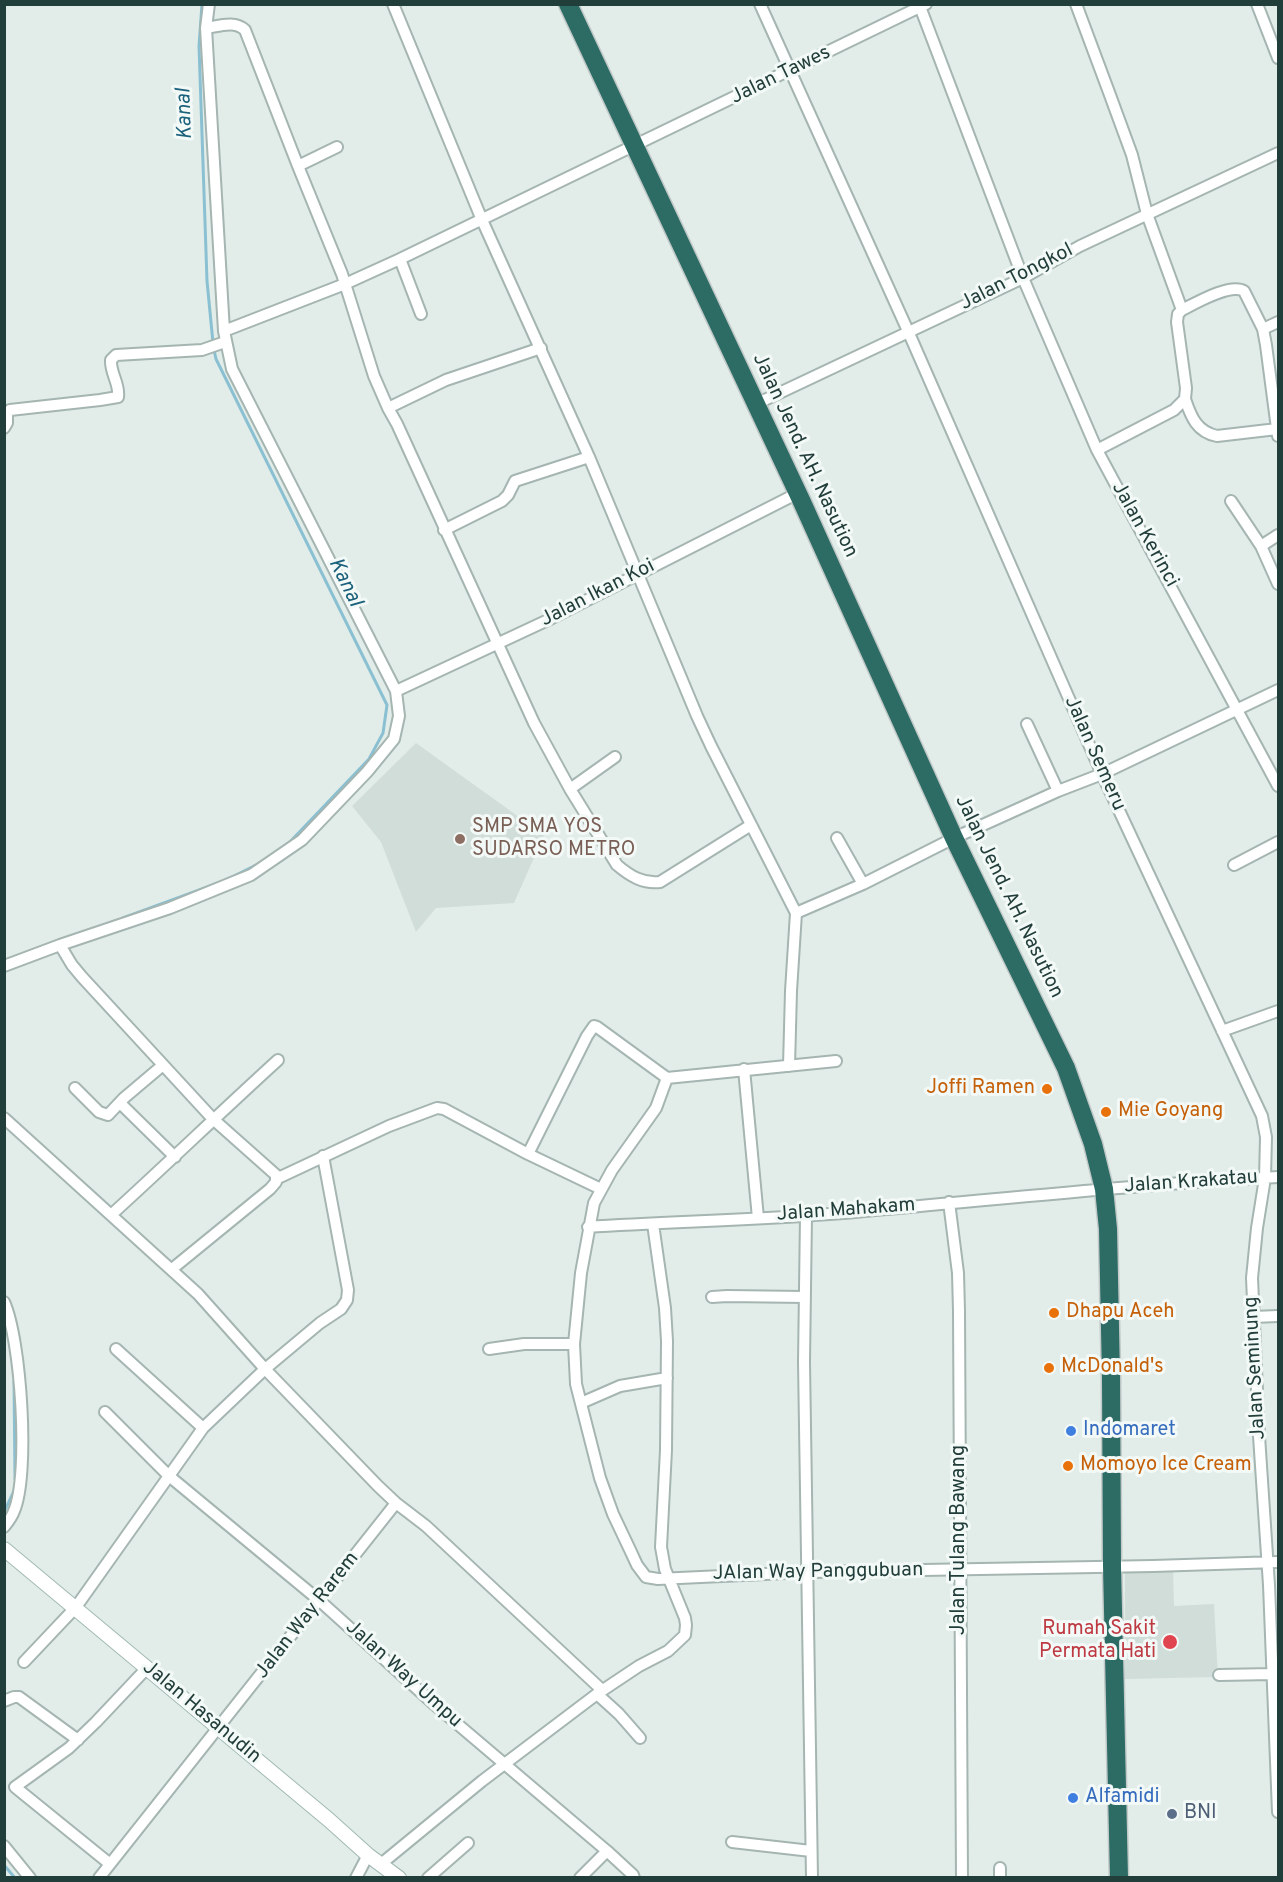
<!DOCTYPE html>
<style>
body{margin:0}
#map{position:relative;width:1283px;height:1882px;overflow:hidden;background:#e2ede9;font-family:Overpass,sans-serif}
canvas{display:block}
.frame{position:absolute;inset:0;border:6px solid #223e3a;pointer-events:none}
</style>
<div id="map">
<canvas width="1283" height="1882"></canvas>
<div class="frame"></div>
</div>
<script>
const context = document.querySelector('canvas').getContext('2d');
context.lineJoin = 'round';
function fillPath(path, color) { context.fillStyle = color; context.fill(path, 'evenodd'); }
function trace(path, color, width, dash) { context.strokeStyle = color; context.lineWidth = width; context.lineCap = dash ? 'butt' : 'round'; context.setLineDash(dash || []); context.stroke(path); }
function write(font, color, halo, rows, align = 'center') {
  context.font = font + ' Overpass,sans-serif'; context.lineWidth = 6; context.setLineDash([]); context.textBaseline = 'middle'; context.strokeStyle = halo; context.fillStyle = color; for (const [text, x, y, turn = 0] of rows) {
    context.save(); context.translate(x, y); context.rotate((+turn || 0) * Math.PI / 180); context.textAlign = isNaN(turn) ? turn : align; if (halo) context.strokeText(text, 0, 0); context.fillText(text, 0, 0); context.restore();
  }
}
fillPath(new Path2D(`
 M416 743 544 835 514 903 436 908 416 932 381 842 352 806Z
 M1173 1568 1174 1606 1214 1604 1218 1677 1125 1679V1570Z`), '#d1ddd8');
trace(new Path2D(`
 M202 4 199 46 207 281 213 343
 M214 350 216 359 387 705 383 733 369 759 287 845
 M230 878 256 865
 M123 918 221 882
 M14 1381 15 1479
 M4 1512 15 1489
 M4 1865 15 1878`), '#8ac0d2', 3);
const street = new Path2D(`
 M209 4 206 28 224 331 345 284 400 259 926 4
 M393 4 482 220 589 457 697 716 711 746 796 913 791 991 789 1066
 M760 4 908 331 1102 774 1262 1116 1266 1137 1265 1178 1257 1228 1252 1278 1259 1436 1269 1585 1278 1812
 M919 4 1023 278 1097 450 1278 786
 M1076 4 1110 95 1132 155 1147 214 1182 310C1196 303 1230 283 1244 291L1263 329 1266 345 1278 436
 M1257 4 1278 58
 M206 28C219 26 235 20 245 30L298 166 342 274 374 376 388 408 397 424 534 723 570 789 617 865C630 876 643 884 660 882L751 825
 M298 166 337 147
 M400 259 421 314
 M1263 329 1278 322
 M1185 399C1191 417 1197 432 1217 436L1277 429
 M756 404 1023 278 1080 246 1278 153
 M388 408 446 380 541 348
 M4 428 7 423V414L10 410 100 400 118 397C120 384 110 373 111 360L116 355 202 350 225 342
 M1097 450 1174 410 1185 399 1186 388 1177 322 1178 314 1182 310
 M1231 501 1261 546 1278 584
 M444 530 502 501 508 495 515 481 589 457
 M1261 546 1278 535
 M396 691 548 620 798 493
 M1027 724 1058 791
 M570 789 615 757
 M837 838 863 884
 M1234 865 1278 842
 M796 913 863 884 954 838 1058 791 1102 774 1278 690
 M60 945 72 965 82 977 213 1119 276 1175V1182L270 1189 172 1269
 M4 966 60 945 170 908 251 875 302 840 367 772 394 739 399 716 396 691 232 369 224 331
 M1222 1031 1278 1011
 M744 1069 758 1218
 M667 1078 656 1108 612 1170 594 1203 581 1273 574 1344 576 1384 600 1478 613 1514 631 1552 637 1565 646 1577 658 1579 808 1572 1153 1566 1278 1562
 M75 1088 99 1112 108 1115 124 1098 163 1065
 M120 1103 175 1157
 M4 1118 198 1294 265 1369 203 1428 76 1607 24 1662
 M528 1154 587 1036 594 1026 597 1027 667 1078 836 1061
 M323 1156 348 1290 347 1300 341 1309 320 1323 265 1369 378 1486 396 1503 426 1526 602 1690
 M276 1179 389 1126 437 1108 444 1109 528 1154 601 1189
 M949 1202 958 1273 959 1311 962 1878
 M111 1215C167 1164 222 1111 278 1060
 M806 1215 804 1362 812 1878
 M588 1227C680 1221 773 1220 865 1211 1003 1199 1140 1184 1278 1177
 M712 1297 727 1296 805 1297
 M4 1302C21 1339 30 1474 14 1511 12 1517 8 1522 4 1527
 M1253 1317 1278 1316
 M116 1349 203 1428
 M489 1349 524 1344H574
 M581 1403 620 1386 667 1378
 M105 1412 169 1476 320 1601 435 1705 607 1851 633 1875 634 1878
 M1219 1675 1272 1674
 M597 1694 619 1714 640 1738
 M4 1701 14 1697H19L78 1740
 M732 1842 811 1851
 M4 1846 30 1878
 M110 1864 15 1787 69 1748 96 1722 147 1668
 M381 1864 482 1781 597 1694 639 1666 668 1651 685 1635 686 1625 685 1618 665 1569 661 1547 666 1450 667 1341 665 1308 653 1224
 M1000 1868V1878
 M99 1878 396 1503
 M356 1878 368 1855
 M428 1878 468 1843
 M580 1878 607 1851`);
const secondary = new Path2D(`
 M4 1549 329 1820 368 1855 399 1878`);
const highway = new Path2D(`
 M568 4 802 502 954 838 1066 1068 1093 1144 1104 1189 1108 1229 1111 1377 1112 1566 1119 1878`);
trace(street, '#a5b5b1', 14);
trace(secondary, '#a1b9b3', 16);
trace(highway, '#c1c9c8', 21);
trace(street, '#fff', 10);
trace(secondary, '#fff', 14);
trace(highway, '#2d6b65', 18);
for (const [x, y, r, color] of [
 [460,839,6,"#8d6e63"],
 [1047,1089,6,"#e8710a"],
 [1106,1112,6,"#e8710a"],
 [1054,1313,6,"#e8710a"],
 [1049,1368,6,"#e8710a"],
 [1071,1431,6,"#3f7fe0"],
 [1068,1466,6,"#e8710a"],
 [1170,1642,8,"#e0444e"],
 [1073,1798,6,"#3f7fe0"],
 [1172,1814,6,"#5c6f8a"]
]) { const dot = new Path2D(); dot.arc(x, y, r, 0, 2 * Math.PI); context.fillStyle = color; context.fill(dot); trace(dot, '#f3f9f7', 2); }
write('20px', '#223e3a', '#f3f9f7', [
 ["Jalan Tawes",781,76,-26],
 ["Jalan Tongkol",1017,278,-27],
 ["Jalan Jend. AH. Nasution",804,456,65],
 ["Jalan Kerinci",1144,535,61],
 ["Jalan Ikan Koi",598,594,-27],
 ["Jalan Semeru",1094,754,66],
 ["Jalan Jend. AH. Nasution",1008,897,64],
 ["Jalan Krakatau",1191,1183,-4],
 ["Jalan Mahakam",846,1211,-4],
 ["Jalan Seminung",1256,1368,-93],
 ["Jalan Tulang Bawang",960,1540,-90],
 ["JAlan Way Panggubuan",818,1573,-1],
 ["Jalan Way Rarem",308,1616,-52],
 ["Jalan Way Umpu",403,1675,42],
 ["Jalan Hasanudin",201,1713,40]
]);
write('20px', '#785e54', '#f3f9f7', [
 ["SMP SMA YOS",472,828],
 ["SUDARSO METRO",472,851]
], 'left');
write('20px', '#c56008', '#f3f9f7', [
 ["Joffi Ramen",1035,1089,"right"],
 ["Mie Goyang",1118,1112],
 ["Dhapu Aceh",1066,1313],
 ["McDonald's",1061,1368],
 ["Momoyo Ice Cream",1080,1466]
], 'left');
write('20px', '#366cbe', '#f3f9f7', [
 ["Indomaret",1083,1431],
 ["Alfamidi",1085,1798]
], 'left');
write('20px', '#be3a42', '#f3f9f7', [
 ["Rumah Sakit",1156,1630],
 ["Permata Hati",1156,1653]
], 'right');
write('20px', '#4e5e75', '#f3f9f7', [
 ["BNI",1184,1814]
], 'left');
write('italic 21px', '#1b617b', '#f3f9f7', [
 ["Kanal",186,114,-92],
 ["Kanal",344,583,64]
]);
</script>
